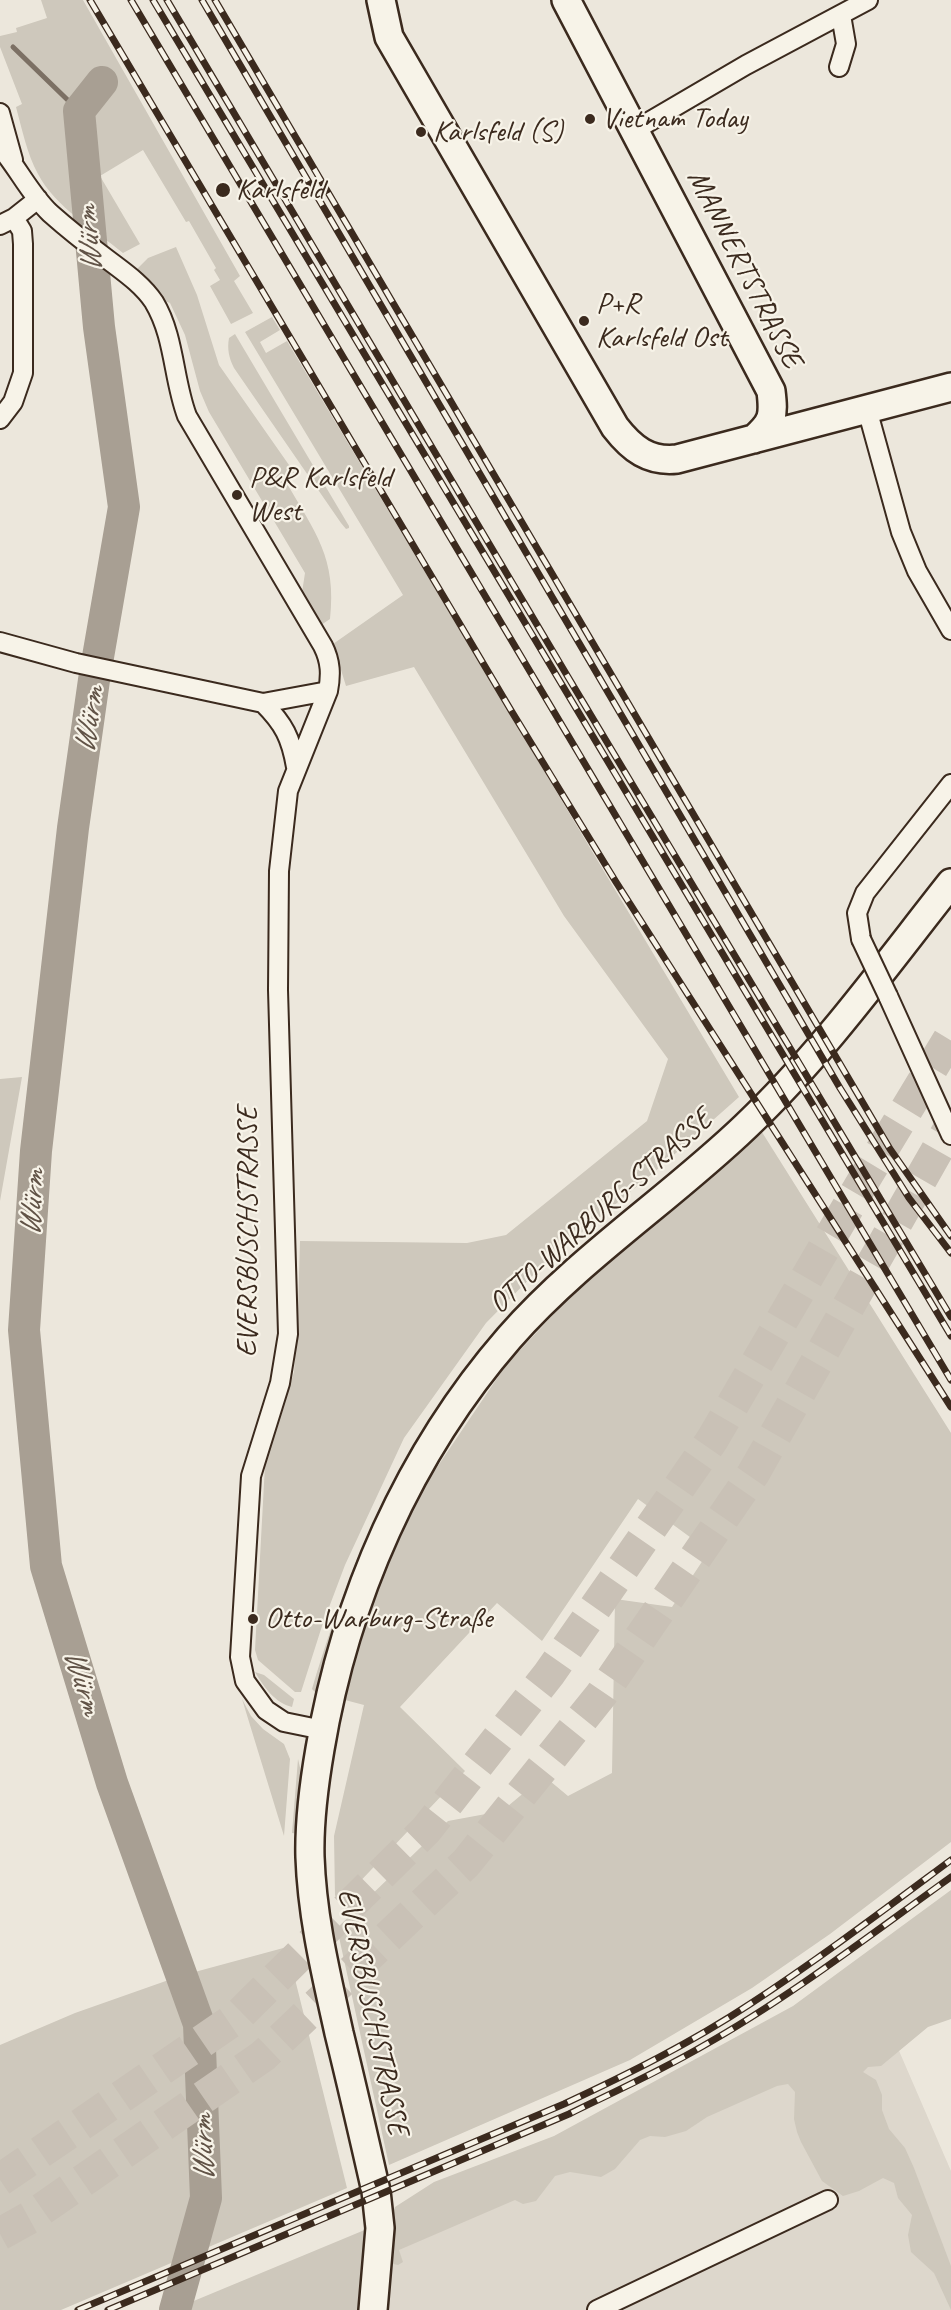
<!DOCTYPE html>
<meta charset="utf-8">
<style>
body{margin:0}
canvas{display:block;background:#ece7dc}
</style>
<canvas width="951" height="2310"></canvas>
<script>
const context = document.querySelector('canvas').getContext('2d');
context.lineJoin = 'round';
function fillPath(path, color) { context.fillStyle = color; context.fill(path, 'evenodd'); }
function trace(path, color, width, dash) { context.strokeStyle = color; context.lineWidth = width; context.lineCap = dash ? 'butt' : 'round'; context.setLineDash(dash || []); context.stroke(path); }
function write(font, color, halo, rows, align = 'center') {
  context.font = font + ' Caveat,sans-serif'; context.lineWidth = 4.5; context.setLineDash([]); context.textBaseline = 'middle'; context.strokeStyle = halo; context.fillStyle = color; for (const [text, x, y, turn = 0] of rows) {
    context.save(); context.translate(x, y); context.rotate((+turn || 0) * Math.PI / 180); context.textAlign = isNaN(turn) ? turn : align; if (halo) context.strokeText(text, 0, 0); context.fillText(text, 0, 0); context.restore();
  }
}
fillPath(new Path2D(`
 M887 2023 951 2171V2310H361L367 2229Z`), '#ddd7cc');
fillPath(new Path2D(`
 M41 0H83L240 276 234 281 253 313 231 324 210 286 220 280 214 270 216 268 189 221 186 222 143 150 100 176 140 244 123 253C95 230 55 207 38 174 27 154 22 129 16 107L22 104 0 47V36L17 32 16 28 47 18Z
 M176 247 197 295 219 365 296 475 286 482C315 532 337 558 330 619L321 625 301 599 305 573 209 412 200 391 185 335 170 303 162 300 137 269 148 258Z
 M272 317 280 330 260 342 266 353 287 341 739 1097 659 1168 547 1261 486 1323 404 1438 345 1565 322 1626 301 1692H295L258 1660 255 1650 265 1465 294 1372 298 1309 300 1241 467 1243 506 1235 647 1121 668 1059 564 916 414 667 346 686 333 644 403 595 245 332Z
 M235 334 349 526V528L346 529 341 523 234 368C229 358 227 349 229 338Z
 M22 1077 0 1201V1079Z
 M760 1129 951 1433V1842L830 1934 752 1988 630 2060 389 2165 337 1928 448 1821 502 1811 544 1776 568 1796 612 1773 615 1599 672 1607 709 1551 638 1499 542 1641 497 1603 400 1707 465 1771 351 1891 335 1896 334 1836 364 1705 345 1700 375 1593 423 1488 506 1365 581 1285Z
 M414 1449 417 1451 333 1643 317 1694 312 1689C337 1605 368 1524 414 1449Z
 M255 1672 264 1675 294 1699 292 1707C275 1703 264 1687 255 1672Z
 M242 1699 251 1716 263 1729 284 1744 290 1759 284 1836Z
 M298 1759 302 1776 298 1834 292 1833Z
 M951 1890V2019L928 2027 881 2066 868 2067 863 2072 876 2080 882 2095V2110L889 2129 905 2148 914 2168 951 2266V2310L934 2273 911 2252 908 2235 912 2215 898 2198 894 2183 883 2178 859 2191 843 2196 822 2181 801 2142 797 2132 794 2119 795 2092 788 2084 777 2086 707 2117 686 2131 665 2137 650 2136 640 2140 615 2169 601 2177 570 2172 555 2176 536 2201 523 2204 515 2200 399 2250 403 2262 398 2265 389 2263 390 2221 395 2207 434 2182 554 2136 793 2006Z
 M287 1947 347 2188 61 2310H0V2045L75 2013 180 1976Z
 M367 2229 361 2310H172Z`), '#cec8bc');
trace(new Path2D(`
 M13 47 79 111`), '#7c7064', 5);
trace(new Path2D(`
 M102 82 79 111 99 327 124 507 94 680 73 828 36 1151 24 1330 46 1566 112 1783 199 2024 206 2198 175 2310`), '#a89f93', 32);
trace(new Path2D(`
 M0 2180 236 2018 426 1830 549 1674 712 1440 862 1183 951 1036
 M0 2234 29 2218 263 2056 466 1863 601 1695 753 1474 951 1126`), '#c9c1b6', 33, [33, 16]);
const street = new Path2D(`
 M839 67 846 44 841 15
 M0 113 13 160
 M635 130 746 65 868 0
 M0 147C18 168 30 194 50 213 68 229 87 244 107 259 124 272 142 284 154 302 175 337 173 379 187 416L323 646C331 662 331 675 328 691L288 791 279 871 278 990 288 1334 280 1383 251 1476 240 1657 245 1681 266 1710 284 1722 323 1730
 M0 225 14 218 38 199
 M867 409 901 532 917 571 951 630
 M0 419 13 402 23 373V244L22 231 14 218
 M0 642 76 663 263 703 328 691
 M263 703C284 724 291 738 296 767
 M861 939 857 913 865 893 951 784
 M888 996 951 1135
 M597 2310 828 2200`);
const secondary = new Path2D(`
 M381 0 389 37 615 427C632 449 649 462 677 459L951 387
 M566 0 771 391C774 416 773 422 754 439
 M373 2310 380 2228 376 2191C364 2138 352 2086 339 2033 326 1974 312 1917 310 1857 309 1821 314 1784 320 1749 345 1599 409 1453 509 1338 579 1258 670 1199 746 1126 823 1053 886 965 951 883`);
trace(street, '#3b2a1e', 22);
trace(secondary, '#3b2a1e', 32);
trace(street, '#f7f3e8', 18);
trace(secondary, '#f7f3e8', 27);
const rail = new Path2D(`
 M90 0 512 712 616 882 951 1407
 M131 0 951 1380
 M153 0 951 1336
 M167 0 568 677 951 1317
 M202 0 840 1088 909 1198 951 1253
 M215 0 890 1149 951 1236
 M78 2310 564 2104C628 2074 691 2043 750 2004 819 1959 885 1909 951 1860
 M108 2310 569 2114C614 2092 660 2071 703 2046 790 1997 870 1935 951 1877`);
trace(rail, '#3b2a1e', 7);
trace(rail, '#f7f3e8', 4.5, [14]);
const streetBridge = new Path2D(`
 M861 939 888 996`);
trace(streetBridge, '#3b2a1e', 22, []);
trace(streetBridge, '#f7f3e8', 18);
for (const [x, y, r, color] of [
 [590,119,6,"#3b2a1e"],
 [421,132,6,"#3b2a1e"],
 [223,190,8,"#3b2a1e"],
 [584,321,6,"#3b2a1e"],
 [237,495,6,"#3b2a1e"],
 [253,1619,6,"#3b2a1e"]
]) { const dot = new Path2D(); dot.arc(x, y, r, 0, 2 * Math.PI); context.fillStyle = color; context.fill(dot); trace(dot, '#f7f3e8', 2); }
write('30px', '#3b2a1e', '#f7f3e8', [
 ["Vietnam Today",602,119],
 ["Karlsfeld (S)",433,132],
 ["Karlsfeld",236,190],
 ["P+R",596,304],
 ["Karlsfeld Ost",596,338],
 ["P&R Karlsfeld",249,478],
 ["West",249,512],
 ["Otto-Warburg-Straße",265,1619]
], 'left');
write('30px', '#3b2a1e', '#f7f3e8', [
 ["MANNERTSTRASSE",744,269,63],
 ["OTTO-WARBURG-STRASSE",601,1212,-42],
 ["EVERSBUSCHSTRASSE",248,1232,-90],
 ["EVERSBUSCHSTRASSE",372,2012,78]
]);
write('italic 32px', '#615347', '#f7f3e8', [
 ["Würm",90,239,-95],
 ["Würm",90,720,-81],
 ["Würm",33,1203,-86],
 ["Würm",82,1682,73],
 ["Würm",204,2148,-92]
]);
</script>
